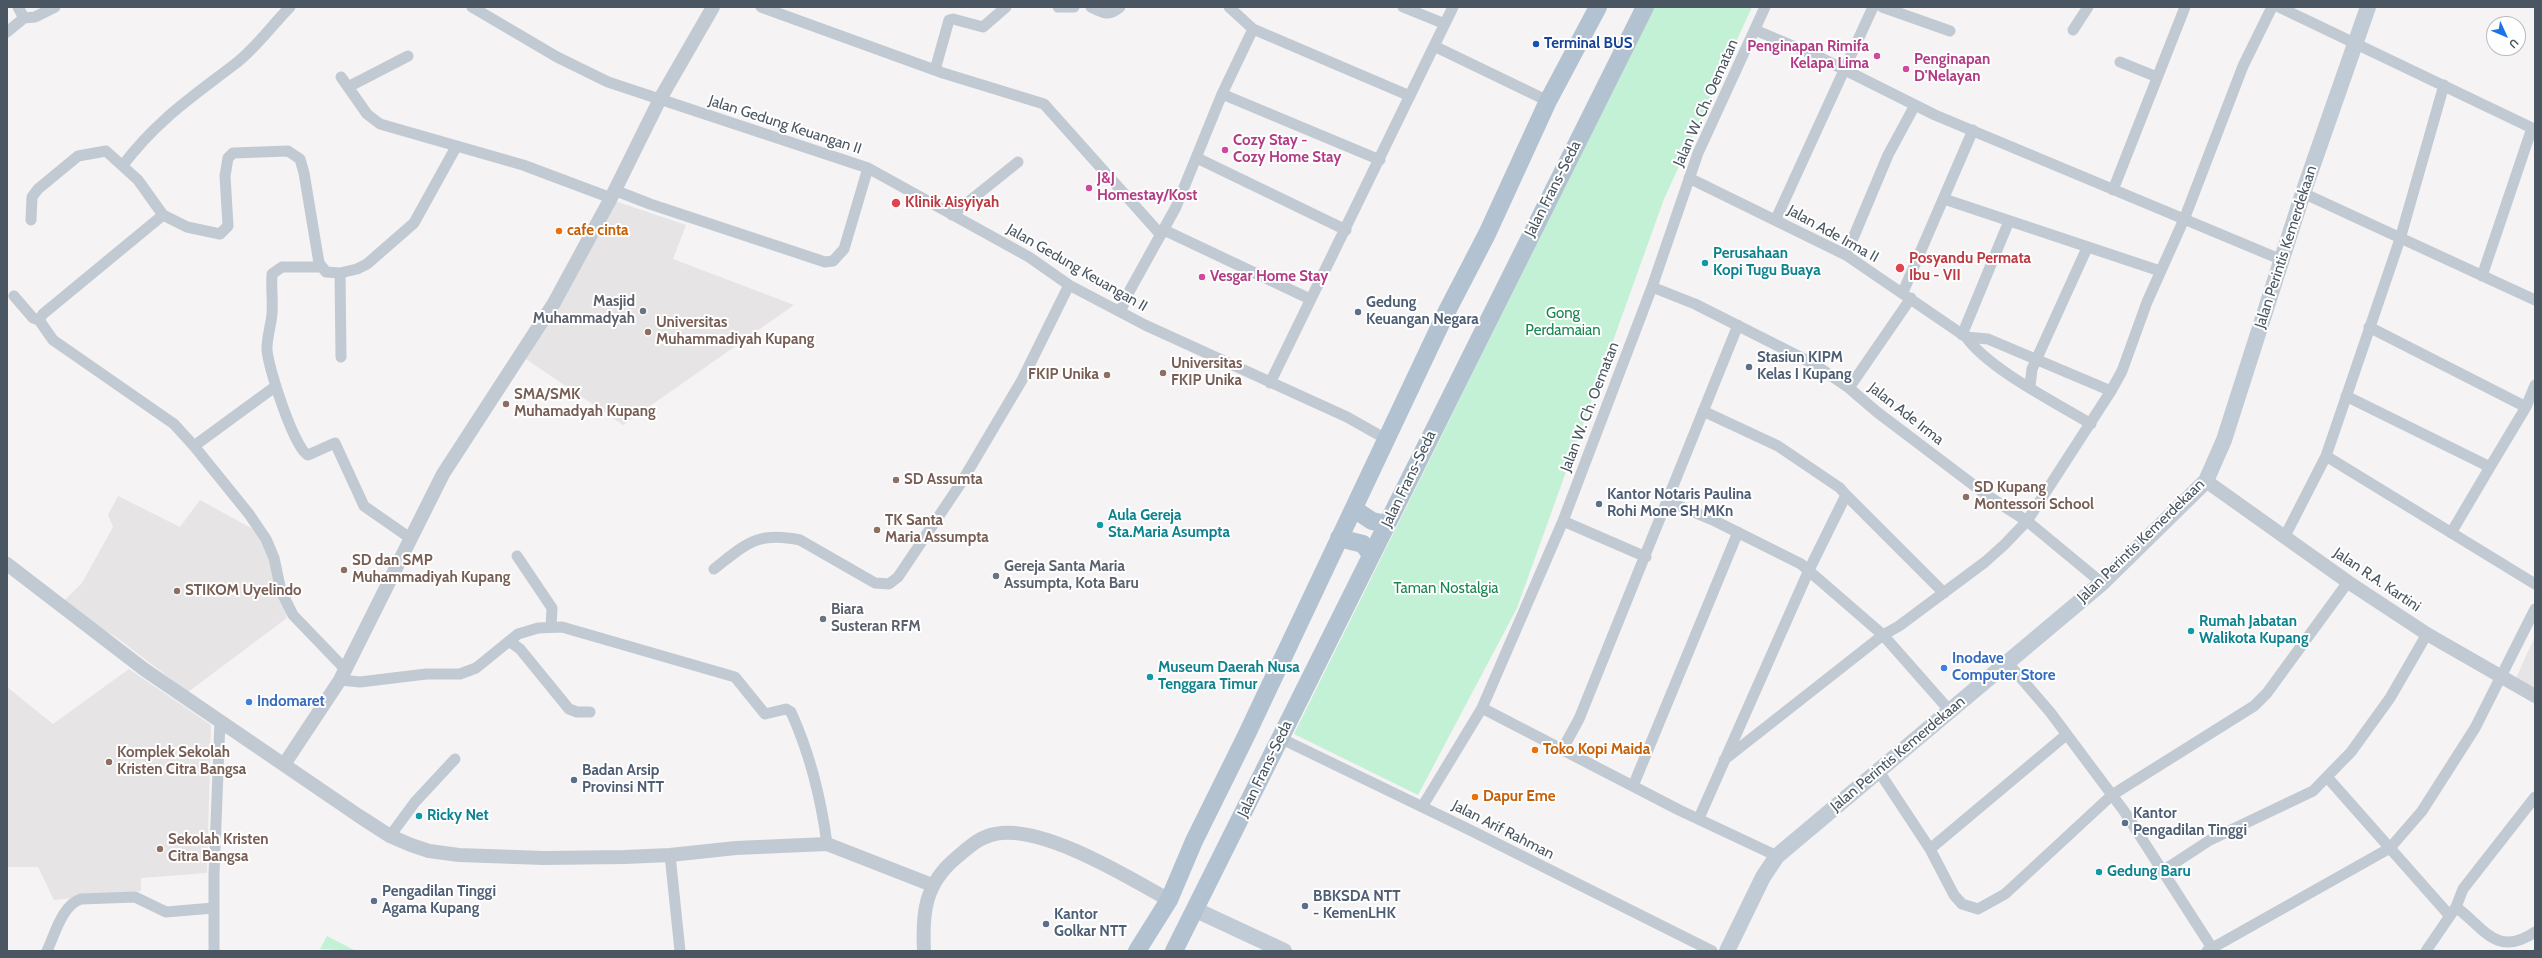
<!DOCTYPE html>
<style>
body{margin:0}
#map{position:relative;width:2542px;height:958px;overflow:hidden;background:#f5f3f3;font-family:Cabin,sans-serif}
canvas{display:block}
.frame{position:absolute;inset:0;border:8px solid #4a5661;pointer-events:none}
.north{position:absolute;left:2486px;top:16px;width:40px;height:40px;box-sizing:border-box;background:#fff;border:1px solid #b7bbc0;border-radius:50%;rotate:134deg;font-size:11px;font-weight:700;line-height:16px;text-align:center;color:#4a5661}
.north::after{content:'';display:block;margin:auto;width:14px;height:18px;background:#1a73e8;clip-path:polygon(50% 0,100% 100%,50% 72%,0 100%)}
</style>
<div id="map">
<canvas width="2542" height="958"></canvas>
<div class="frame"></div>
<div class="north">U</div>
</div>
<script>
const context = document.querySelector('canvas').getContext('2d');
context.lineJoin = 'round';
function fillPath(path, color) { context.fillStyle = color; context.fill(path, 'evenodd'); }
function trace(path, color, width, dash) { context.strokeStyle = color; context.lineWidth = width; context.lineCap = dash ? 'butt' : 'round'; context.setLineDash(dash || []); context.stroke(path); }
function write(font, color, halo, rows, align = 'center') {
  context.font = font + ' Cabin,sans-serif'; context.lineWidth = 4; context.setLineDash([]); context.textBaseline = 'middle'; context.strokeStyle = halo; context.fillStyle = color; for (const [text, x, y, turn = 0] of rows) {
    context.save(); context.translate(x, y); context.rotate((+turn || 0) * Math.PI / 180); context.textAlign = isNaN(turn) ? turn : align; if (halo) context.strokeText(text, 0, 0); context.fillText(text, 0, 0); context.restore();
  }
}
fillPath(new Path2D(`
 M615 201 686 225 673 259 794 305 623 425 526 359Z
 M118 496 180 527 200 500 262 534 287 618 188 692 116 637 59 606 82 583 113 527 108 515Z
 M2535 636V695L2513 685Z
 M129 669 211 725 207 873 141 878V891L54 900 38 867H7V687L53 724Z`), '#e6e4e5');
fillPath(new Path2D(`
 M1654 7H1752L1664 199 1517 608 1418 795 1294 734Z
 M327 936 356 951 320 949Z`), '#c3f1d5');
trace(new Path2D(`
 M18 7 24 18
 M472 7 557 57 608 82 868 168 1029 257 1069 285 1145 325 1347 417 1386 439
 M761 7 943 73 1044 104 1161 235
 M1058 7H1074
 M1091 7C1103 13 1109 17 1120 7
 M1229 7 1253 29 1410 96
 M1403 7 1445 24
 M1882 7 1950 31
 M2279 7 2532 128 2482 276
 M1755 30 1817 56 1935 115 2282 260
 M2073 30 2088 7
 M7 32 24 18 35 17 55 7
 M1434 46 1548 101
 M2120 62 2157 77
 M935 70 949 20 953 19 983 27 1006 7
 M341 77 367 114 380 124 523 165 611 198
 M348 87 408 56
 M1222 94 1380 160
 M1197 158 1346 230
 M123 165C157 120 192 97 235 64 256 48 272 25 290 7
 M1689 178 1846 255 1966 337C1990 370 2055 402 2091 424
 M614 190 650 204 825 262 833 261 844 249 868 168
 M2113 190 2185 7
 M2303 193 2535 300
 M1944 199 2160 271
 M163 215 43 314 39 320 53 340 174 424 194 446 249 514 266 539 274 558 281 591 293 615 344 668
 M952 215 1018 162
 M1776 219 1873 7
 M31 220 32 197 38 189 78 156 106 151 138 180 163 215 187 227 220 234 228 226 225 176 228 158 233 153 288 151 300 159 304 173 319 263 326 272 340 273 357 269 367 264 414 223 456 147
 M1164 230 1310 299
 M1846 255 1888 155 1915 105
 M321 267H282L272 274C271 288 273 301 272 314 271 325 267 337 267 348 266 362 295 451 308 455L335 443 364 506 410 538
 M340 273 341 357
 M1652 287 1695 304 1814 364 1849 388 1877 412 1988 496 2027 521 2102 583
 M1903 292 1973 130
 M14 296 33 318 39 320
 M1121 310 1130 290 1176 207 1222 94 1253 29
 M2369 327 2526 407
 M1962 335 2009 221
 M1966 337 1988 339 2111 391
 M1270 383 1453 7
 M2030 386 2032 369 2087 248
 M1849 388 1911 298
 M2346 396 2490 467 2526 407 2535 385
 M194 446 276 386
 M2326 456 2535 584
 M1846 495 1944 593
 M1667 501 1715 521 1801 564 1883 635 1950 711
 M1563 521 1646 557
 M2451 533 2490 467
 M2284 538 2326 456 2400 239 2444 85
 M517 556 552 608 551 627
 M714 569C746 544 757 531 800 540L875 583 889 584 898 577 961 483 1022 380 1069 285
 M509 641 520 649 569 709 577 712H590
 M2007 662 2050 712 2124 811 2214 951
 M340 680 360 682 426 674H460L476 668 518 634 538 628 562 627 735 677 765 714 786 709 791 712C810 754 821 798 827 844
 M1482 708 1679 810 1777 856
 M1280 738 1472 831 1712 951
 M1562 750 1579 719 1738 325
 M1724 760 1883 635 1899 626 1985 562 2004 545 2027 521 2111 391 2122 371 2147 302 2185 217 2243 66 2272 7
 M1878 770 1930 849 1954 895 1962 904 1978 909 2005 894 2112 795 2254 706 2267 693 2348 582
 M2327 777 2450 916
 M1633 786 1738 532
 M1422 807 1482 708 1563 521 1652 287 1698 153 1765 7
 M1699 818 1809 570 1846 495 1840 488 1778 446 1703 411
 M390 836 415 802 455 759
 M1930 849 2066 735
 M670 855 680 951
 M2161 872 2210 840 2313 791 2351 752 2390 698 2427 634
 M2456 907C2484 928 2497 958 2535 932
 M47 951C55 934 62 905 81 899L135 897 166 912 213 908
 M214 951V874L220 721
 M2207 951 2390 848 2422 811 2475 728 2535 609
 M2426 951 2456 907 2463 889 2535 797`), '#c1cad2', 11);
trace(new Path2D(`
 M2206 481 2348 582 2427 634 2535 696
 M7 564 145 670 359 816 390 836 411 845 429 851 459 855 544 858 625 857 670 855 736 848 827 844 932 885
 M285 763 340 680 443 474 554 303 611 198 660 99 713 7
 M924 951C922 912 925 884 956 858 968 848 979 837 995 834 1042 824 1128 877 1169 900`), '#c1cad2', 14);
trace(new Path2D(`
 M1196 910 1284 951
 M1727 951 1763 877 1777 856 2102 583 2206 481 2224 440 2303 193 2368 7`), '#c1cbd6', 16);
trace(new Path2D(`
 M1354 509 1372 521 1386 524
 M1339 538 1363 544 1371 555
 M1137 951 1169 900 1194 841 1246 736 1446 313 1487 234 1548 101 1598 7
 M1174 951 1645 7`), '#b3c2d1', 18);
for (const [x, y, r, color] of [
 [1536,44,4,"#1a4fb4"],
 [1877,56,4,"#d1479c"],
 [1906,69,4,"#d1479c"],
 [1225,150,4,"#d1479c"],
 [1089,188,4,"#d1479c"],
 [896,203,5,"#e0444e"],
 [559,231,4,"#e8710a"],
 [1705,263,4,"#0f9aa8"],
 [1900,268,5,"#e0444e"],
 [1202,277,4,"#d1479c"],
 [643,311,4,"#6b7280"],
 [1358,312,4,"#5c6f8a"],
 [648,332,4,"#8d6e63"],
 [1749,367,4,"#5c6f8a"],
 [1163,373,4,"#8d6e63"],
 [1107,375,4,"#8d6e63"],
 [506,404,4,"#8d6e63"],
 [896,480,4,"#8d6e63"],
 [1966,497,4,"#8d6e63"],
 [1599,504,4,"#5c6f8a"],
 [1100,525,4,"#0f9aa8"],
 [877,530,4,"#8d6e63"],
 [344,570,4,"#8d6e63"],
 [996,576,4,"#6b7280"],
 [177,591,4,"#8d6e63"],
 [823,619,4,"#6b7280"],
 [2191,631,4,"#0f9aa8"],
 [1944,668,4,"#3f7fe0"],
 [1150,677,4,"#0f9aa8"],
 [249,702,4,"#3f7fe0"],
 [1535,750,4,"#e8710a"],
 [109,762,4,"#8d6e63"],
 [574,780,4,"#5c6f8a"],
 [1475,797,4,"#e8710a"],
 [419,816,4,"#0f9aa8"],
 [2125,823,4,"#5c6f8a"],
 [160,849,4,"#8d6e63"],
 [2099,872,4,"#0f9aa8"],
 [374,901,4,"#5c6f8a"],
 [1305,906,4,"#5c6f8a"],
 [1046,924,4,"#5c6f8a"]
]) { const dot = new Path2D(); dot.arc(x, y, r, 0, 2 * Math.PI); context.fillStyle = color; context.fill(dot); trace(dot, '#fff', 1.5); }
write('bold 15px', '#164399', '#fff', [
 ["Terminal BUS",1544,44]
], 'left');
write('bold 15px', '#b23c85', '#fff', [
 ["Penginapan Rimifa",1869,47,"right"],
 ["Kelapa Lima",1869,64,"right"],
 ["Penginapan",1914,60],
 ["D'Nelayan",1914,77],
 ["Cozy Stay -",1233,141],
 ["Cozy Home Stay",1233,158],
 ["J&J",1097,179],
 ["Homestay/Kost",1097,196],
 ["Vesgar Home Stay",1210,277]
], 'left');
write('15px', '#4a5661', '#fff', [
 ["Jalan W. Ch. Oematan",1706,103,-66],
 ["Jalan Gedung Keuangan II",785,125,18],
 ["Jalan Frans-Seda",1553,189,-63],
 ["Jalan Ade Irma II",1833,234,29],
 ["Jalan Perintis Kemerdekaan",2286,247,-72],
 ["Jalan Gedung Keuangan II",1077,268,30],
 ["Jalan W. Ch. Oematan",1590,407,-69],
 ["Jalan Ade Irma",1906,414,38],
 ["Jalan Frans-Seda",1409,479,-64],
 ["Jalan Perintis Kemerdekaan",2141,541,-44],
 ["Jalan R.A. Kartini",2377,580,34],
 ["Jalan Perintis Kemerdekaan",1898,754,-40],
 ["Jalan Frans-Seda",1265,769,-64],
 ["Jalan Arif Rahman",1503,830,27]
]);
write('bold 15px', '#be3a42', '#fff', [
 ["Klinik Aisyiyah",905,203],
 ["Posyandu Permata",1909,259],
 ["Ibu - VII",1909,276]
], 'left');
write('bold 15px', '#c56008', '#fff', [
 ["cafe cinta",567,231],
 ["Toko Kopi Maida",1543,750],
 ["Dapur Eme",1483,797]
], 'left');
write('bold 15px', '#0d838f', '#fff', [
 ["Perusahaan",1713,254],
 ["Kopi Tugu Buaya",1713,271],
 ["Aula Gereja",1108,516],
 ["Sta.Maria Asumpta",1108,533],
 ["Rumah Jabatan",2199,622],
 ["Walikota Kupang",2199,639],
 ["Museum Daerah Nusa",1158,668],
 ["Tenggara Timur",1158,685],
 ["Ricky Net",427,816],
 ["Gedung Baru",2107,872]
], 'left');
write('bold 15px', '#5b616d', '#fff', [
 ["Masjid",635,302,"right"],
 ["Muhammadyah",635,319,"right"],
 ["Gereja Santa Maria",1004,567],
 ["Assumpta, Kota Baru",1004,584],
 ["Biara",831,610],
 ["Susteran RFM",831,627]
], 'left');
write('bold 15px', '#4e5e75', '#fff', [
 ["Gedung",1366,303],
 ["Keuangan Negara",1366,320],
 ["Stasiun KIPM",1757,358],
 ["Kelas I Kupang",1757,375],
 ["Kantor Notaris Paulina",1607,495],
 ["Rohi Mone SH MKn",1607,512],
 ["Badan Arsip",582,771],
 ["Provinsi NTT",582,788],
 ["Kantor",2133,814],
 ["Pengadilan Tinggi",2133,831],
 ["Pengadilan Tinggi",382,892],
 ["Agama Kupang",382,909],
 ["BBKSDA NTT",1313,897],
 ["- KemenLHK",1313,914],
 ["Kantor",1054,915],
 ["Golkar NTT",1054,932]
], 'left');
write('15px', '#17864f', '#fff', [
 ["Gong",1563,314],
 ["Perdamaian",1563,331],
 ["Taman Nostalgia",1446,589]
]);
write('bold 15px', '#785e54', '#fff', [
 ["Universitas",656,323],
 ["Muhammadiyah Kupang",656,340],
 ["Universitas",1171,364],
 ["FKIP Unika",1171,381],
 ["FKIP Unika",1099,375,"right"],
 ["SMA/SMK",514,395],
 ["Muhamadyah Kupang",514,412],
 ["SD Assumta",904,480],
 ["SD Kupang",1974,488],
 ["Montessori School",1974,505],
 ["TK Santa",885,521],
 ["Maria Assumpta",885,538],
 ["SD dan SMP",352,561],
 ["Muhammadiyah Kupang",352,578],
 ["STIKOM Uyelindo",185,591],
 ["Komplek Sekolah",117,753],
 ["Kristen Citra Bangsa",117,770],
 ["Sekolah Kristen",168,840],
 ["Citra Bangsa",168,857]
], 'left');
write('bold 15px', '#366cbe', '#fff', [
 ["Inodave",1952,659],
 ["Computer Store",1952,676],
 ["Indomaret",257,702]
], 'left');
</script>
